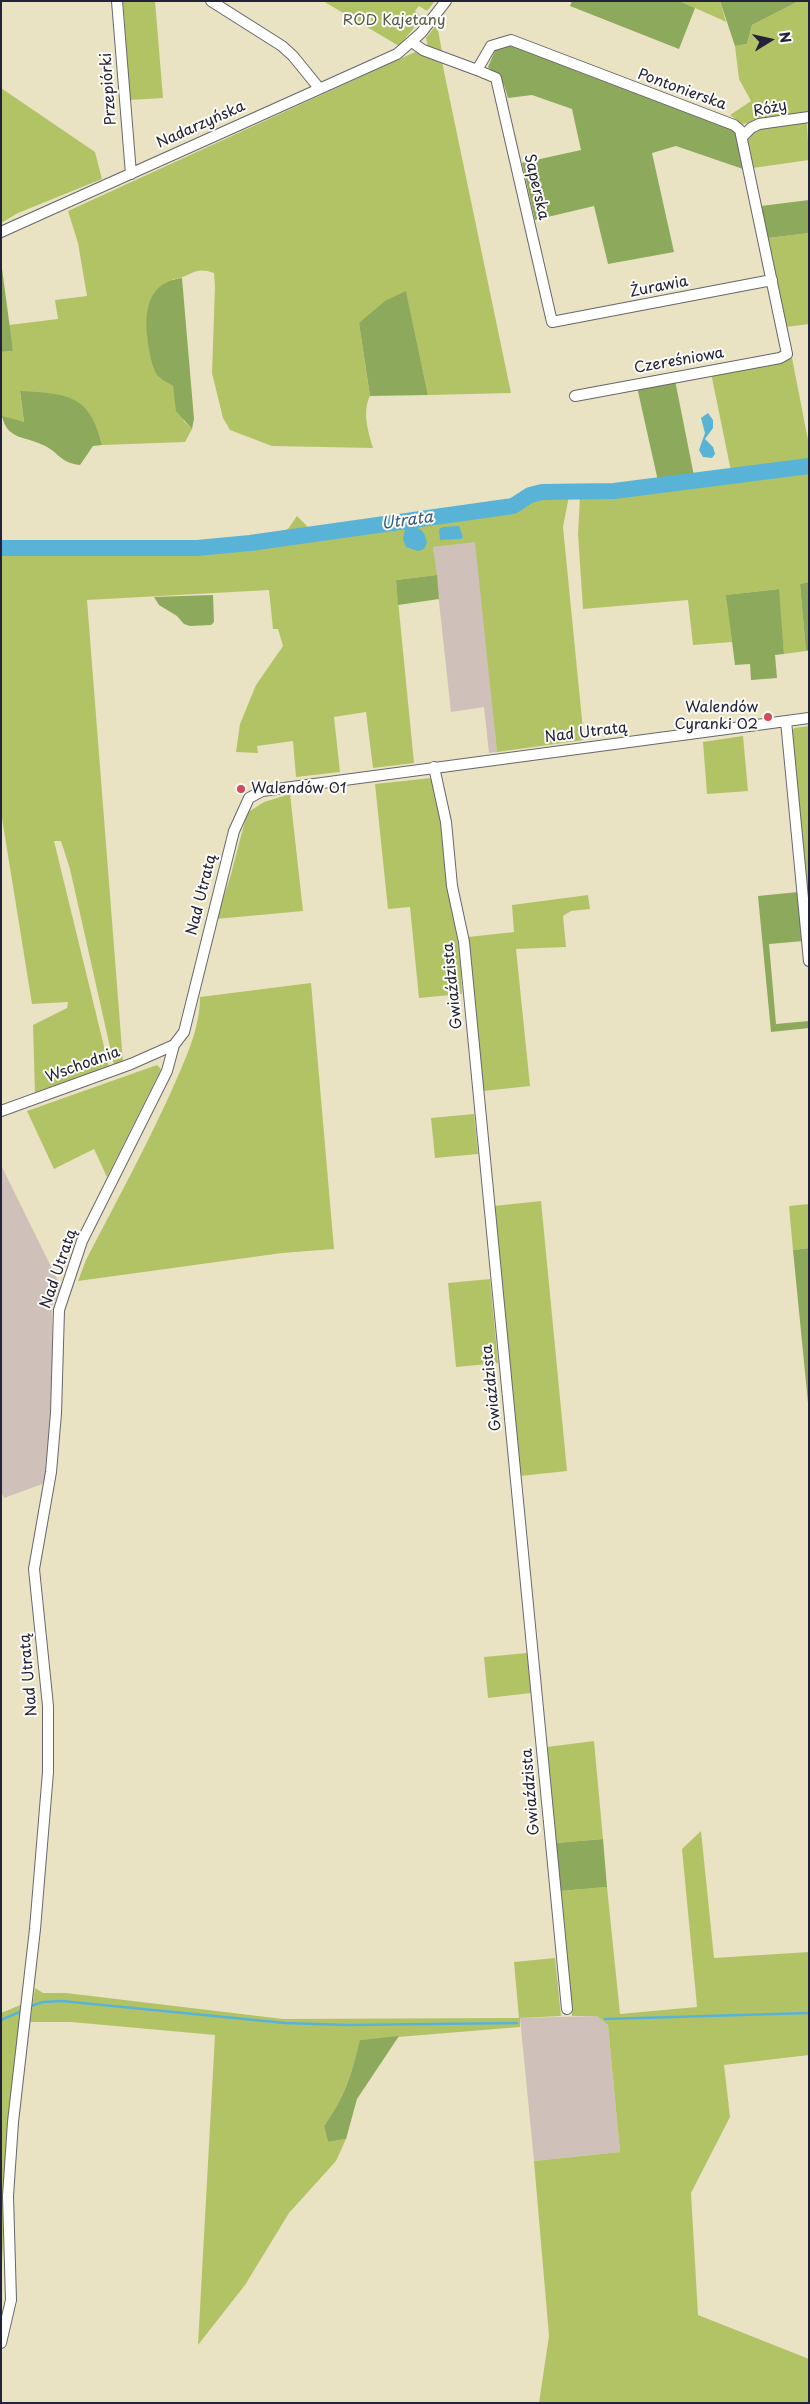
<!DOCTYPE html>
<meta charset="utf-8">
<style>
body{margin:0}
#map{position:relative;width:810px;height:2404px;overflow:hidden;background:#e9e3c3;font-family:"Playpen Sans",sans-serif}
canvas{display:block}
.frame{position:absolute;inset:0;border:2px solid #22223b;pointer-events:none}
.north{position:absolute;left:745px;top:15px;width:50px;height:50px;-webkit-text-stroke:4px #fdfcf7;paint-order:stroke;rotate:80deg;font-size:14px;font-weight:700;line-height:20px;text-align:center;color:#22223b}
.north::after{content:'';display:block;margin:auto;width:18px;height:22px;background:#22223b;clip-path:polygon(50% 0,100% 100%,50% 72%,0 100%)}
</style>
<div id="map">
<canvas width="810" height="2404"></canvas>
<div class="frame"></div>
<div class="north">N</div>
</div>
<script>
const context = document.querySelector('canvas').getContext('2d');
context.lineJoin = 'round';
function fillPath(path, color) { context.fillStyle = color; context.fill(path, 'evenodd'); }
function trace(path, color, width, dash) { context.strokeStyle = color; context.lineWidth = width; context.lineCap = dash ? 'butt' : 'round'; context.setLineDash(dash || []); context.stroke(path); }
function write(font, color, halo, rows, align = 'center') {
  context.font = font + ' "Playpen Sans",sans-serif'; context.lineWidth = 4; context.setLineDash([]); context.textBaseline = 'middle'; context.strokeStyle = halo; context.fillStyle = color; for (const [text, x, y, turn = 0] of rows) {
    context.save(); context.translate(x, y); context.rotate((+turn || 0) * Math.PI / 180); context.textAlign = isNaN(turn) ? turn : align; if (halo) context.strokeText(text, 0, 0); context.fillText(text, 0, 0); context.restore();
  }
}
fillPath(new Path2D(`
 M476 541 497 752 489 753 484 707 451 712 433 547Z
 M1 1165 61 1287 52 1307 53 1384 45 1483 4 1498 1 1492Z
 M597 2016 608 2025 620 2152 534 2161 520 2018Z`), '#cfc0ba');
fillPath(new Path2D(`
 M123 1H155L163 98 130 100Z
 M323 1H435L427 11 419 6 415 11 422 18 399 46Z
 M679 1H720L726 22 720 19Z
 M799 1H809V111L742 124 730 115 751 101 739 79 735 46 747 44 752 25Z
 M437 24 442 52 428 47 426 38Z
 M415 52 442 62 511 393 428 395 406 292 359 323 370 396C362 412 368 431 373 448L272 446 230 430 223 418 212 373 215 287 214 273C194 265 190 278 173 279L147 336 153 368 160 378 173 386 184 421 192 429 185 442 102 445C89 391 66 397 20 392L24 423 1 416V352L13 351 9 325 58 319 55 300 87 296 78 243 68 211Z
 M1 88 95 152 102 179 18 213 1 223Z
 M807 122 809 160 753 168 747 141 754 130Z
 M809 233V324L786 327 768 238Z
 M792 358 809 445V582L800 584 806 651 784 654 778 589 727 595 732 642 693 645 688 600 583 609 578 534 580 497 569 496 563 527 584 740 497 752 475 542 433 547 437 575 396 580 414 763 373 768 366 712 334 717 340 772 296 777 293 741 257 746 258 753 236 752 240 724 256 685 283 646 278 629H273L269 590 87 600 123 1062 114 1065 70 869 61 841H54L109 1067 35 1094 33 1025 67 1008 68 1002 32 1004 1 812V545L196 543 269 535 288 529 297 516 309 528 504 503 535 488 621 486 731 471 711 373Z
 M809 726V916L791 733 794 728Z
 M743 736 748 791 707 794 703 742Z
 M431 778 438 798 450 901 460 953 462 994 419 998 410 907 388 909 375 784Z
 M290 794 303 911 216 919 230 878 247 813 264 802Z
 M588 895 590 909 571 911 563 916 566 947 516 949 530 1086 483 1091 468 937 514 932 512 905Z
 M311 983 334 1249 282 1253 78 1281 86 1260C115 1204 145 1149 171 1092 184 1062 200 1030 200 997Z
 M157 1065 161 1069 107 1177 94 1149 54 1169 27 1111Z
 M474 1114 478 1154 435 1158 431 1118Z
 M541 1201 567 1471 520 1476 494 1206Z
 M809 1204V1248L793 1250 789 1206Z
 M490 1279 498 1363 456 1367 448 1283Z
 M527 1653 531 1693 488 1698 484 1657Z
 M594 1741 603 1839 556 1843 547 1747Z
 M701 1831 714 1958 809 1952V2055L724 2065 730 2117 691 2193 698 2315 809 2359V2403H539L549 2336 534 2161 620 2152 608 2025 597 2016H572L560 1891 607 1887 620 2014 697 2007 682 1849Z
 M555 1958 561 2016 520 2018V2027L361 2040C352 2072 344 2099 324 2126L328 2142 346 2139 336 2161 289 2213 245 2285 198 2345 215 2035 71 2022H30L35 1988 43 1993H66L283 2019 519 2018 514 1962Z
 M23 2004 10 2100 1 2287V2013Z`), '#b2c366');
fillPath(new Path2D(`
 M572 1H679L695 8 679 49 570 6Z
 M720 1H799L752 25 747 44 735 46Z
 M511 45 736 131 743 169 676 146 652 153 674 252 608 264 594 206 535 220 522 163 581 150 572 109 532 95 508 98 504 85 488 67 497 46Z
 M809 200V233L768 238 761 206Z
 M1 261 13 351 1 352Z
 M182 278 194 419 192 429 176 411 173 386C169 383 163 381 160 378 152 371 151 359 149 349 144 319 143 283 182 278Z
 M406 291 428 395 370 396 359 323 385 301Z
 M675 380 694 476 658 481 637 387Z
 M20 391C66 394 90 393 102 445L93 446 80 465C60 463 59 452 43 445 25 436 7 440 2 416L24 422Z
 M437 575 439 599 398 605 396 580Z
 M809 582V650L806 651 800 584Z
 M779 589 784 654 775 655 777 678 751 680 750 664 735 665 726 595Z
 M213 595 214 622 211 625 190 626 184 624 177 616 159 605 154 597Z
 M798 892 804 941 769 944 776 1024 809 1021V1028L771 1032 758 896Z
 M809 1248V1413L793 1250Z
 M603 1839 607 1887 560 1891 556 1843Z
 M399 2036 357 2099 346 2139 328 2142 324 2126C345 2097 352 2073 360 2040Z`), '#8da95b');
fillPath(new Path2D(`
 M708 413 713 420V428L705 439 713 447 715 454 712 458 703 457 699 450 705 433 701 418Z
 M459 526 463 537 461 539 440 540 439 529 443 527Z
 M410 527C422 527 425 533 427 543L424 549 418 551 406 547 403 539 405 529Z`), '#59b3d7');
trace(new Path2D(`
 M31 2006 43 2002 62 2001 285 2023 346 2025 517 2023
 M605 2019 809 2013
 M1 2020 22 2011`), '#59b3d7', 2.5);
trace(new Path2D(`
 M1 548H197L250 543 513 506 530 495 542 492 614 491 809 466`), '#59b3d7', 16);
const minor = new Path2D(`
 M117 1 131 174
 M211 1 282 46 293 56 319 88
 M412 42 423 50 477 70 491 46 511 40 734 125 740 130 787 354 780 358 575 396
 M477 70 496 78 552 322 772 280
 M742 137 751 128 759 124 809 117
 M1 232 397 54 421 33 446 1
 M786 721 809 961
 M434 767 446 822 452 886 464 942 567 2009
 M1 1111 131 1064 174 1045
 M1 2343 11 2300 8 2196 13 2122 35 1929 48 1772V1706L34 1569 51 1472 56 1413 59 1310 82 1241 167 1071 174 1045 184 1032 234 831 249 798 262 791 809 718`);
trace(minor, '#68666b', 12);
trace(minor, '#fff', 10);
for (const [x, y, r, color] of [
 [768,717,5,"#d1495b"],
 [241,789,5,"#d1495b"]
]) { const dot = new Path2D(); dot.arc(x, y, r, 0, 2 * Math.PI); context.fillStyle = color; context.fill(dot); trace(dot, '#fdfcf7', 2); }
write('15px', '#545a4a', '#fdfcf7', [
 ["ROD Kajetany",394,21]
]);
write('15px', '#22223b', '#fdfcf7', [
 ["Przepiórki",109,89,-94],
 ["Pontonierska",682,90,20],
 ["Róży",770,109,-12],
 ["Nadarzyńska",201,125,-24],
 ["Saperska",536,187,77],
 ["Żurawia",659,287,-11],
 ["Czereśniowa",679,361,-10],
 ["Nad Utratą",586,733,-7],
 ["Nad Utratą",202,895,-76],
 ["Gwiaździsta",453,986,-96],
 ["Wschodnia",83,1065,-20],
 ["Nad Utratą",59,1269,-71],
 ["Gwiaździsta",492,1388,-96],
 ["Nad Utratą",29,1675,-95],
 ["Gwiaździsta",531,1792,-95]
]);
write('15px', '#22223b', '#fdfcf7', [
 ["Walendów",758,708],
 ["Cyranki 02",758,725],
 ["Walendów 01",251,789,"left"]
], 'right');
write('italic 16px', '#385c79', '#fdfcf7', [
 ["Utrata",407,521,-8]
]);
</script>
